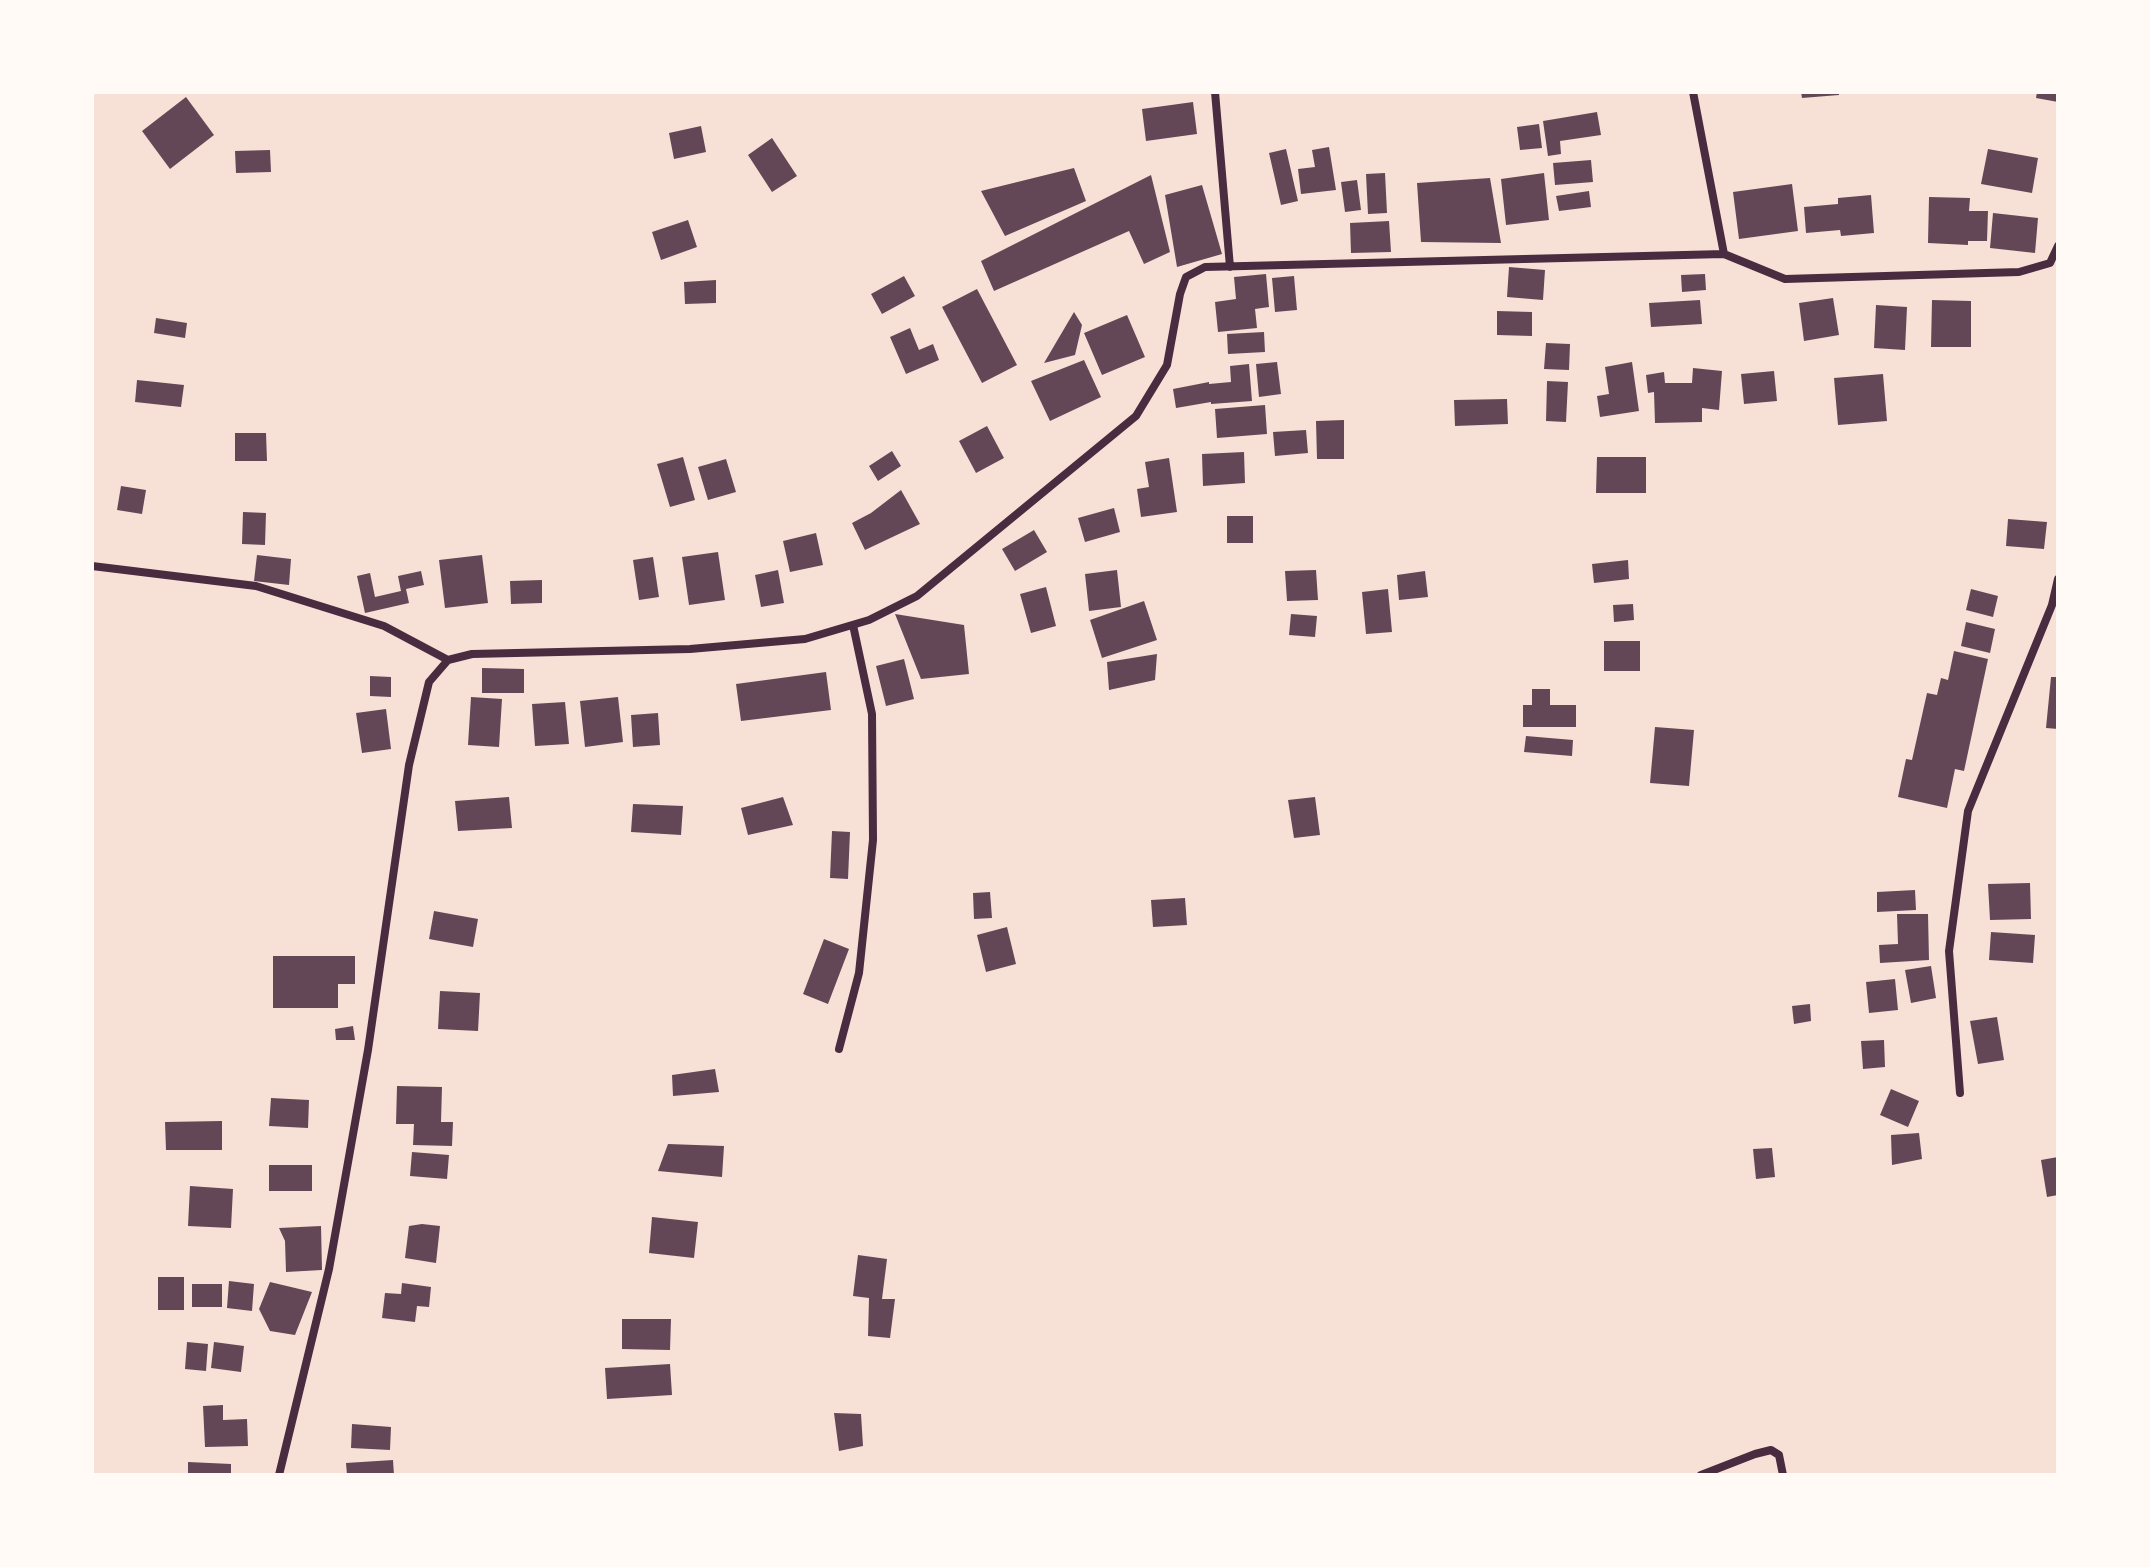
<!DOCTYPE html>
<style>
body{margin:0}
#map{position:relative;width:2150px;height:1567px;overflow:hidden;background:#f7e1d7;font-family:Lora,serif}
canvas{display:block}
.frame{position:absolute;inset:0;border:94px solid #fffaf5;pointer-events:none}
</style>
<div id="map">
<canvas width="2150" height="1567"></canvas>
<div class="frame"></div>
</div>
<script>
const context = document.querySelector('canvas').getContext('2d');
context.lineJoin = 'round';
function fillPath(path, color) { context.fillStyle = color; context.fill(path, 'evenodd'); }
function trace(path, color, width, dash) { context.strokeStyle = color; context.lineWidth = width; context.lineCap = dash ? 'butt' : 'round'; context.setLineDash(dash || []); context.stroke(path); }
fillPath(new Path2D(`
 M1801 92H1839V95L1802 98Z
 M2037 92H2058V102L2036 98Z
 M186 97 214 135 170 169 142 131Z
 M1193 102 1197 134 1146 141 1142 109Z
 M1597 112 1601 135 1560 141 1561 154 1548 156 1543 121Z
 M1539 124 1542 148 1520 150 1517 127Z
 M701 126 706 152 674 159 669 133Z
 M772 138 797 176 772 192 748 155Z
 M1329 147 1336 190 1301 194 1298 169 1315 167 1312 150Z
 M1286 149 1298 201 1281 205 1269 153Z
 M1988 149 2038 158 2032 193 1981 184Z
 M270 150 271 172 236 173 235 151Z
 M1591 160 1593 182 1555 185 1553 163Z
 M1074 168 1086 201 1005 236 981 191Z
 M1385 173 1387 213 1368 214 1366 174Z
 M1544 173 1549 220 1506 225 1501 179Z
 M1151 175 1170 252 1144 264 1129 231 994 291 981 261Z
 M1490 178 1501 243 1421 242 1417 183Z
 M1357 180 1361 210 1345 212 1341 182Z
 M1792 184 1798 231 1739 239 1733 192Z
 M1202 185 1222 254 1177 267 1165 195Z
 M1589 191 1591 207 1559 211 1556 196Z
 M1871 195 1874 233 1841 236 1840 230 1806 233 1804 207 1838 204V198Z
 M1929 197 1970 198 1969 211H1988L1987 241H1968V245L1928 243Z
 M1993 213 2038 218 2035 253 1990 248Z
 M688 220 697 247 661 260 652 232Z
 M1389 221 1391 252 1351 253 1350 223Z
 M1509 267 1545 270 1543 300 1507 297Z
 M1266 274 1269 307 1255 309 1257 328 1218 332 1215 302 1236 299 1234 277Z
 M1705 274 1706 290 1682 292 1681 275Z
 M904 276 915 296 882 314 871 294Z
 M1294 276 1297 310 1275 312 1272 278Z
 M716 280V303L685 304 684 282Z
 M977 289 1017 365 982 383 942 307Z
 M1833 298 1839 335 1804 341 1799 303Z
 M1700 300 1702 324 1651 327 1649 303Z
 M1932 300 1971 301V347H1931Z
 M1876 305 1907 307 1905 350 1874 348Z
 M1497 311 1532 312V336L1497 335Z
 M1074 312 1082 325 1075 355 1044 363Z
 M1127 315 1145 357 1102 375 1084 333Z
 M156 318 187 323 185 338 154 333Z
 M910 328 919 350 933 344 939 360 906 374 890 337Z
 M1264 332 1265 352 1228 354 1227 334Z
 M1546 343 1570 344 1569 370 1544 369Z
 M1084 360 1101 397 1050 421 1031 381Z
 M1277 362 1281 394 1259 397 1256 364Z
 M1632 362 1639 411 1600 417 1597 396 1609 394 1605 367Z
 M1249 364 1252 401 1211 404V402L1176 408 1173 389 1209 382V384L1231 382 1230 366Z
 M1693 368 1722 371 1719 410 1702 408V422L1655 423 1654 392 1648 393 1646 375 1664 372 1665 383H1692Z
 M1774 371 1777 401 1744 404 1741 374Z
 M1883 374 1887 421 1838 425 1834 378Z
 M137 380 184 385 181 407 135 402Z
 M1547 381 1568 382 1566 422 1546 421Z
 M1507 399 1508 424 1455 426 1454 400Z
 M1265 405 1267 434 1217 438 1215 409Z
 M1344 420V459H1317L1316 421Z
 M987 426 1004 458 976 473 959 441Z
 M1306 430 1308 453 1275 456 1273 432Z
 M235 433H266L267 461H235Z
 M892 451 901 466 878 481 869 466Z
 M1244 452 1245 483 1203 486 1202 454Z
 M683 457 695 500 670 507 657 464Z
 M1597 457H1646V493H1596Z
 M1169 458 1177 512 1141 517 1137 489 1149 487 1145 462Z
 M726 459 736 492 708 500 698 467Z
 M121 486 146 490 142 514 117 510Z
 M901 490 920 524 865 550 852 523 871 513Z
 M1114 508 1120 532 1085 542 1078 518Z
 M243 512 266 513 265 545 242 544Z
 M1227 516H1253V543H1227Z
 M2008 519 2047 522 2044 549 2006 546Z
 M1034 530 1047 552 1015 571 1002 549Z
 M816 533 823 565 790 572 783 541Z
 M718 552 725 600 689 605 682 557Z
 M257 555 291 559 289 585 254 581Z
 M482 555 488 603 445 608 439 560Z
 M653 557 659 597 639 600 633 560Z
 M1628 560 1629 579 1594 583 1592 564Z
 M778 570 784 603 761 607 755 575Z
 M1117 570 1121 607 1089 611 1085 574Z
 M1316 570 1318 600 1287 601 1285 571Z
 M421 571 424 585 406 589 409 603 365 613 357 576 370 573 375 597 401 591 398 576Z
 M1425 571 1428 597 1399 600 1397 575Z
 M542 580V603L511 604 510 581Z
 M1046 587 1056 626 1031 633 1020 594Z
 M1388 589 1392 632 1366 634 1362 592Z
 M1971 589 1998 596 1993 617 1966 610Z
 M1144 601 1157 640 1102 658 1090 620Z
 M1633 604 1634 620 1614 622 1613 605Z
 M895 614 964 625 969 674 921 679Z
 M1291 614 1317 616 1315 637 1289 635Z
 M1966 622 1995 629 1990 653 1961 646Z
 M1604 641H1640V671H1604Z
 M1954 651 1988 659 1964 771 1955 769 1947 808 1898 797 1906 759 1912 760 1927 693 1937 695 1941 678 1948 680Z
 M1157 654 1155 680 1109 690 1107 662Z
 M904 659 914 699 886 706 876 666Z
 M482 668 524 669V693H482Z
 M826 672 831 710 741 721 736 684Z
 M370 676 391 677V697L370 696Z
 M2051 677H2058V729L2046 728Z
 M1532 689H1550V705H1576V727H1523V705H1532Z
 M471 697 502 699 499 747 468 745Z
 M618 697 623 742 585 747 580 701Z
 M565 702 569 744 535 746 532 704Z
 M386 709 391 749 362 753 356 713Z
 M658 713 660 745 633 747 631 715Z
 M1655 727 1694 730 1689 786 1650 783Z
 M1526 736 1573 740 1572 756 1524 752Z
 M509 797 512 828 458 831 455 801Z
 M783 797 793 825 748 835 741 808Z
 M1315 797 1320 835 1294 838 1288 800Z
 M633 804 683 806 681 835 631 832Z
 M832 831 850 832 848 879 830 878Z
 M2030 883 2031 919 1990 920 1988 884Z
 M1915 890 1916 910 1877 912V892Z
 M990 892 992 918 974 919 973 893Z
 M1185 898 1187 925 1153 927 1151 900Z
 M434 911 478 919 473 947 429 939Z
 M1897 914H1928L1929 960 1880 963 1879 945 1898 944Z
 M1007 927 1016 964 986 972 977 935Z
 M1991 932 2035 935 2033 963 1989 960Z
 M824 939 849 949 828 1004 803 994Z
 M273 956H355V984H338V1008H273Z
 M1931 966 1936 998 1911 1003 1905 970Z
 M1895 979 1898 1010 1869 1013 1866 982Z
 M440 991 480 993 478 1031 438 1029Z
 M1810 1004 1811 1021 1794 1024 1792 1006Z
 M1997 1017 2004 1060 1978 1064 1970 1021Z
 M353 1026 355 1040H336L335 1029Z
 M1884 1040 1885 1067 1863 1069 1861 1041Z
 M715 1069 719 1092 673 1096 672 1075Z
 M397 1086 442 1087 441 1122H453L452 1146 413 1145 414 1124H396Z
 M1891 1089 1919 1101 1908 1127 1880 1115Z
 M271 1098 309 1100 308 1128 269 1126Z
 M222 1121V1150H166L165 1122Z
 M1919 1133 1922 1159 1892 1165 1891 1135Z
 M668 1144 724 1146 722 1177 658 1171Z
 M1772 1148 1775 1177 1756 1179 1753 1149Z
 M412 1152 449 1155 447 1179 410 1176Z
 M2058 1157V1195L2047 1197 2041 1160Z
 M269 1165H312V1191H269Z
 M190 1186 233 1189 231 1228 188 1226Z
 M652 1217 698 1222 694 1258 649 1253Z
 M422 1224 440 1226 436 1263 405 1258 409 1226Z
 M321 1226 322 1270 286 1272 285 1241 279 1228Z
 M858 1255 887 1259 882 1299H895L890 1338 868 1336 869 1298 853 1296Z
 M158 1277H184V1310H158Z
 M229 1281 254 1284 252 1311 227 1308Z
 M270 1282 312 1292 295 1335 270 1331 259 1309Z
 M402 1283 431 1287 429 1307 417 1306 415 1322 382 1318 385 1293 401 1294Z
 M192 1284H222V1307H192Z
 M622 1319H671L670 1350 622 1349Z
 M187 1342 208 1344 206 1371 185 1369Z
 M214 1342 244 1346 241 1372 211 1368Z
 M670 1364 672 1395 607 1399 605 1368Z
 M223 1405V1420L247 1419 248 1446 205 1447 203 1406Z
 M834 1413 861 1414 863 1446 839 1451Z
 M352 1424 391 1427 390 1450 351 1448Z
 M393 1460 394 1475H347L346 1463Z
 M188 1462 231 1464V1475H188Z`), '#644757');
trace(new Path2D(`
 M1215 92 1230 267
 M1693 92 1724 254
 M92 566 256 586 384 626 448 660
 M839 1049 859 973 873 840 872 714 853 625
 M1960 1093 1949 951 1968 811 2052 605 2058 579
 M279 1475 329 1269 368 1050 409 765 429 682 448 660 472 654 690 649 805 639 869 620 917 596 1136 416 1167 365 1180 294 1186 277 1205 267 1724 254 1785 279 2019 272 2050 263 2058 246
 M1701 1475 1755 1454 1771 1450 1779 1455 1783 1475`), '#4a2c40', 8);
</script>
